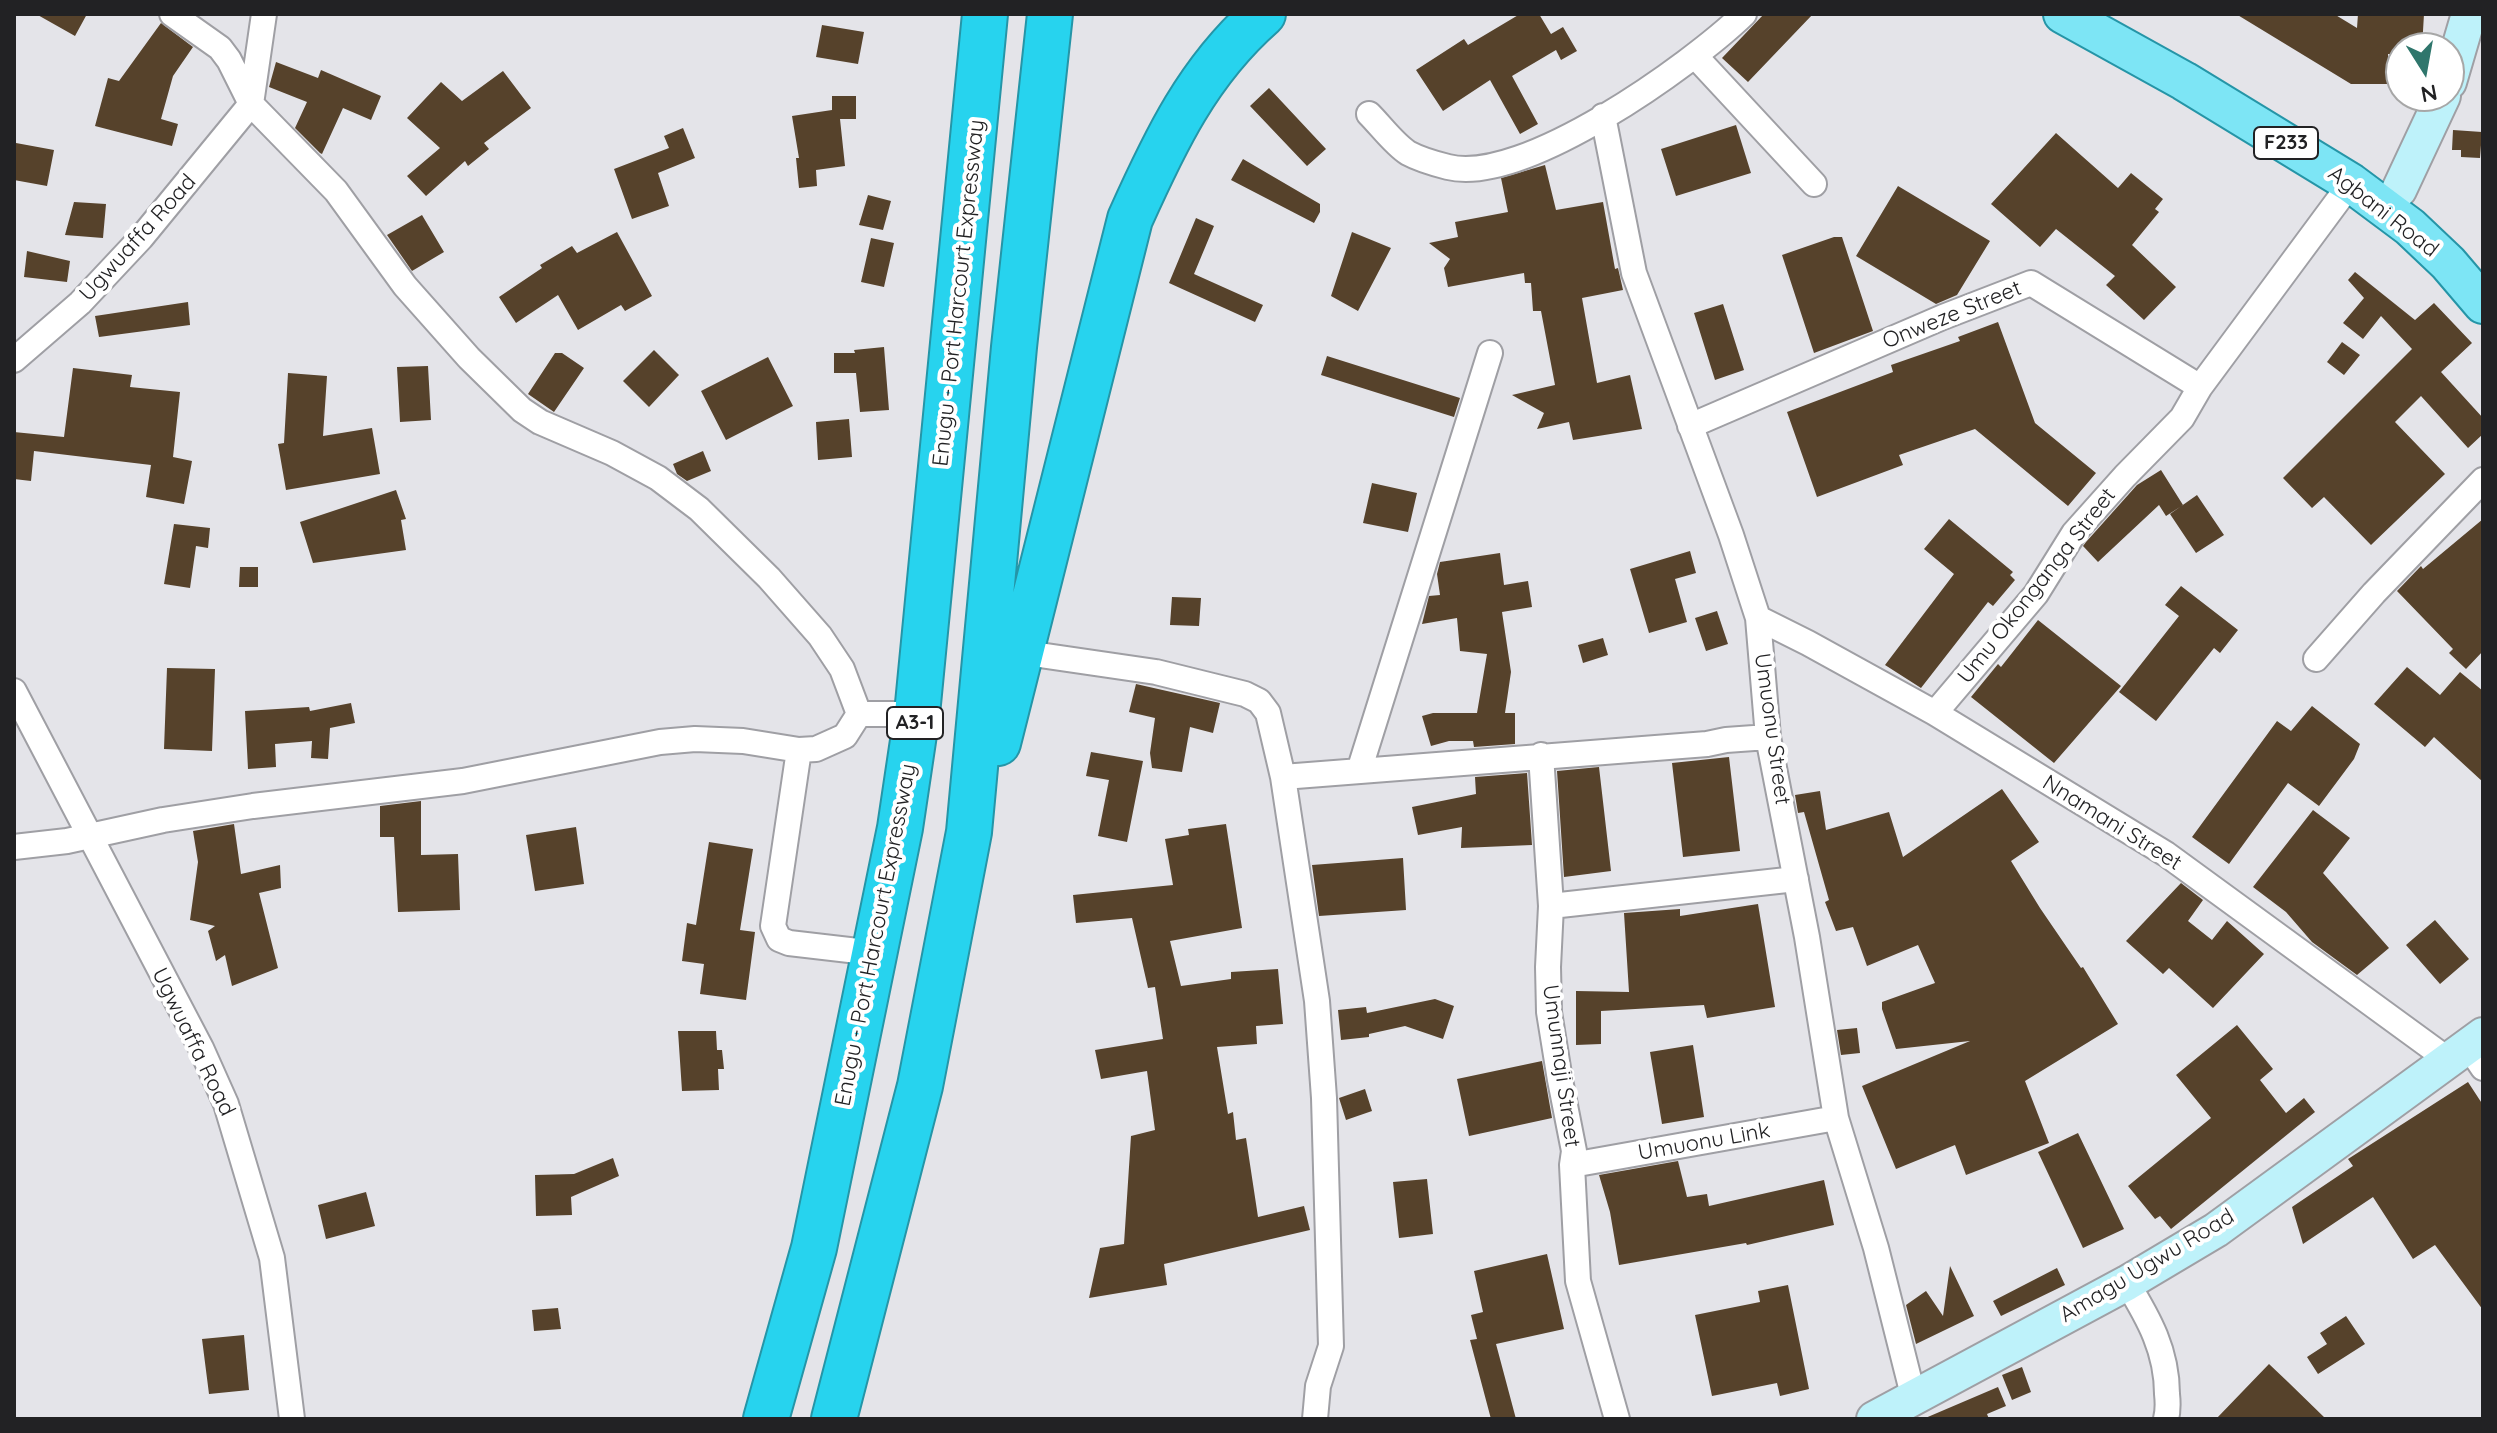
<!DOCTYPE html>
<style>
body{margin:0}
#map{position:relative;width:2497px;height:1433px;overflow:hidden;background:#e4e4e9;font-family:Quicksand,sans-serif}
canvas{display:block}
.frame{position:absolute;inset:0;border:16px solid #222224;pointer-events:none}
.north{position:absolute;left:2385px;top:32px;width:80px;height:80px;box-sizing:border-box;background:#fff;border:2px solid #a7a7a7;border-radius:50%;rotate:169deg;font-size:22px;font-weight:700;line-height:32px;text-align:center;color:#222224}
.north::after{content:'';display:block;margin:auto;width:28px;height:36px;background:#2f766c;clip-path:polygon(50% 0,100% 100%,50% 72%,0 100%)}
</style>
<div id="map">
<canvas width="2497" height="1433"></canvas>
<div class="frame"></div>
<div class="north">N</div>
</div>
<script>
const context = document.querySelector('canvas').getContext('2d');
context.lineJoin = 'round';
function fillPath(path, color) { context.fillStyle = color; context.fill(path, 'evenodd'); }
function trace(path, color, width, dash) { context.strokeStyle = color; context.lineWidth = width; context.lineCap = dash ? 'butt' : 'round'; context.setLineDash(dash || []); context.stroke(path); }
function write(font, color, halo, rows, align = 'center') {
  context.font = font + ' Quicksand,sans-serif'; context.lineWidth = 8; context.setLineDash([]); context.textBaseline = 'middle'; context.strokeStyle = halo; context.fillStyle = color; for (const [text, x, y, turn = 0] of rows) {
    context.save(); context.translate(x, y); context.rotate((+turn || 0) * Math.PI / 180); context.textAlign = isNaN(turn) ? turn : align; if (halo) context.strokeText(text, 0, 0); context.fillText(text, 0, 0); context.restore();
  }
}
fillPath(new Path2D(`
 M36 14H87L75 36Z
 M1520 14H1539L1551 34 1563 27 1577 51 1561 60 1556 50 1512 76 1538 124 1520 134 1490 80 1443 111 1416 70 1464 39 1468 45Z
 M1764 14H1813L1748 82 1722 58Z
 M2236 14H2334L2357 28 2358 14H2424L2422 48H2401V54H2388L2389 84H2351Z
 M161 23 193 47 173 76 161 119 178 124 172 146 95 126 108 78 119 81Z
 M822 25 864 32 858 64 816 57Z
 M276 62 318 78 321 70 381 96 371 120 343 108 322 154 320 153 295 128 307 102 269 87Z
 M503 71 531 108 484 143 489 149 468 166 465 161 426 196 407 176 440 148 407 118 441 82 462 101Z
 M1269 88 1326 149 1307 166 1250 106Z
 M832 96H856V119H840L845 166 816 170 817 186 799 188 796 158H799L792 116 832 110Z
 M1736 125 1751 173 1676 196 1661 149Z
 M683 128 695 158 658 173 669 206 632 219 614 169 669 148 664 136Z
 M2453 130 2482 132 2480 158 2461 157V150H2452Z
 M2056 133 2118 188 2131 173 2163 199 2155 209 2159 212 2132 245 2176 287 2144 320 2106 285 2115 276 2056 229 2040 247 1991 204Z
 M16 143 54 150 47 186 14 180Z
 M1243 159 1320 204V212L1314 223 1231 180Z
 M1545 165 1556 210 1603 202 1615 269 1618 268 1623 290 1582 298 1597 383 1630 375 1642 429 1573 440 1569 422 1537 429 1544 413 1512 395 1555 385 1541 311H1533L1531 283H1525L1524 273 1448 287 1444 268 1450 259 1429 243 1458 237 1455 222 1508 212 1501 178Z
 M1898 186 1990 241 1957 295 1936 304 1856 256Z
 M868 195 891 201 883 230 859 225Z
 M74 202 106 204 103 238 65 235Z
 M422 215 444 252 412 271 387 235Z
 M1196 218 1214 226 1194 274 1263 305 1255 322 1169 283Z
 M617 232 652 296 625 311 621 305 578 330 558 295 516 323 499 297 542 268 540 265 572 246 577 253Z
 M1352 232 1391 248 1358 311 1331 296Z
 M1834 237H1842L1873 331 1814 353 1782 255Z
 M871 238 894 243 884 287 861 282Z
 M27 251 70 261 67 282 24 277Z
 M2355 272 2415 320 2434 303 2472 343 2441 372 2483 418V434L2468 448 2421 396 2395 422 2445 474 2371 545 2324 497 2312 508 2283 478 2412 349 2381 316 2363 339 2343 323 2364 298 2348 280Z
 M188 302 190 325 99 337 95 316Z
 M1723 304 1744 370 1715 380 1694 313Z
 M1998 322 2035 423 2096 473 2068 506 1975 429 1899 455 1903 465 1817 497 1787 412 1893 372 1891 365 1960 341 1958 337Z
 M2342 342 2360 355 2344 375 2327 362Z
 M884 347 889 410 860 412 856 373H834V353H855L854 350Z
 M654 350 679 375 649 407 623 381Z
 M555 353H562L584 368 554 412 528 394Z
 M1327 356 1460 398 1454 417 1321 375Z
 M768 357 793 406 726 440 701 391Z
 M428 366 431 420 400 422 397 367Z
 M73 368 132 375 130 387 180 392 173 457 192 461 184 504 146 497 151 465 34 451 31 481 14 479V432L64 437Z
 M288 373 327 376 323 436 372 428 380 474 286 490 278 444 284 443Z
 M849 419 852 457 818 460 816 422Z
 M703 451 711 471 687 481 677 474 673 464Z
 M2161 470 2183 505 2166 516 2159 505 2098 562 2083 546 2086 542 2137 485Z
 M1372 483 1417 493 1408 532 1363 523Z
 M396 490 406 519 401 520 406 550 313 563 300 522Z
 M2197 495 2224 535 2196 553 2170 514Z
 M1949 519 2013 572 2010 575 2015 580 1993 606 1988 602 1921 688 1885 665 1954 574 1924 549Z
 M2483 519V651L2466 669 2449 653 2453 649 2397 591 2421 566 2423 569Z
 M174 524 210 528 208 548 196 546 190 588 164 584Z
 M1690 551 1696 573 1675 579 1687 622 1649 633 1630 569Z
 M1500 553 1504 585 1528 581 1532 607 1502 612 1511 672 1505 713H1515V744L1474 747 1473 741H1449L1431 746 1422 716 1433 713H1477L1487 654 1460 651 1457 618 1422 624 1429 596 1440 595 1437 574 1440 562Z
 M240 567H258V587H239Z
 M2181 586 2238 630 2220 653 2214 648 2156 721 2119 692 2179 616 2165 605Z
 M1172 597 1201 598 1199 626 1170 625Z
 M1717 611 1728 644 1706 651 1695 618Z
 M2038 620 2121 686 2054 763 1971 697 1998 664 2001 667Z
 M1603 638 1608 655 1583 663 1578 645Z
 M2407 667 2440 695 2460 672 2483 691V782L2434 737 2425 747 2374 704Z
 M167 668 215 669 212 751 164 749Z
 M1136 684 1220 703 1213 733 1190 727 1182 772 1152 768 1150 753 1155 718 1129 712Z
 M351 703 355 723 330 728 328 759 311 758 312 741 275 744 276 767 248 769 245 711 309 707 310 711Z
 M2312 706 2360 744 2354 759 2319 806 2288 783 2229 864 2192 837 2277 721 2291 731Z
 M1091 752 1143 761 1127 842 1098 836 1109 780 1086 776Z
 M1729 757 1740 851 1683 857 1672 763Z
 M1599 767 1611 871 1564 877 1557 771Z
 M1527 773 1532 845 1461 848 1462 827 1418 835 1412 807 1476 794 1475 777Z
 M2002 789 2039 842 2011 861 2040 908 2081 968 2083 967 2118 1024 2025 1081 2049 1143 1966 1175 1955 1145 1896 1169 1862 1086 1970 1041 1896 1049 1882 1009V1002L1935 983 1918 945 1867 966 1853 927 1836 931 1825 902 1829 900 1804 812 1798 813 1795 795 1820 791 1826 830 1889 812 1903 857Z
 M421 801V855L458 854 460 910 398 912 394 837H380V806Z
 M2313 810 2350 838 2323 873 2389 948 2357 975 2312 942 2286 912 2253 887Z
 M234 824 241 874 280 865 281 888 259 893 278 968 232 986 225 955 216 961 208 931 215 926 190 920 198 862 193 831Z
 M1226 824 1242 928 1170 941 1181 986 1231 979V972L1278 969 1283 1024 1256 1026 1257 1044 1217 1047 1228 1114 1233 1112 1236 1140 1246 1138 1258 1217 1304 1206 1310 1230 1164 1264 1167 1285 1089 1298 1100 1248 1124 1244 1131 1136 1155 1130 1147 1071 1101 1079 1095 1050 1163 1039 1155 987 1148 988 1132 918 1076 923 1073 895 1173 885 1165 839 1189 835 1188 829Z
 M576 827 584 884 535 891 526 835Z
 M709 842 753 849 740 930 755 932 746 1000 700 994 704 964 682 961 687 923 696 925Z
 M1403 858 1406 910 1319 916 1312 865Z
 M2181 883 2203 900 2188 921 2212 940 2227 921 2264 954 2213 1008 2169 968 2163 974 2126 941Z
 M1758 904 1775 1007 1707 1018 1704 1005 1601 1011V1044L1576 1045V991L1629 992 1624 913 1680 909V916Z
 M2435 920 2469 959 2440 984 2406 945Z
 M1435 999 1454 1006 1443 1039 1405 1026 1369 1034V1037L1341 1040 1338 1010 1366 1007 1367 1013Z
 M2237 1025 2273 1069 2260 1080 2286 1113 2304 1098 2315 1112 2171 1229 2160 1216 2155 1219 2128 1186 2211 1118 2176 1075Z
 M1857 1028 1860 1053 1841 1055 1837 1030Z
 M678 1031H716L717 1050H722L724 1069H718L719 1090 682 1091Z
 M1693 1045 1704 1117 1662 1124 1650 1052Z
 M1542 1061 1552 1118 1469 1136 1457 1079Z
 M2468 1082 2483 1105V1310L2435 1245 2413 1259 2373 1197 2303 1244 2292 1207 2353 1166 2348 1159Z
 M1365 1089 1372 1111 1346 1120 1339 1098Z
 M2078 1133 2124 1229 2083 1248 2038 1152Z
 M613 1158 619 1176 571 1197 572 1215 536 1216 535 1175 574 1174Z
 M1678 1161 1687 1197 1707 1194 1709 1206 1824 1180 1834 1225 1747 1245 1746 1243 1619 1265 1610 1212 1599 1175Z
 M1427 1179 1433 1234 1399 1238 1393 1182Z
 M366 1192 375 1226 326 1239 318 1205Z
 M1547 1254 1564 1329 1496 1344 1516 1419H1491L1470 1340 1477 1339 1471 1315 1483 1312 1474 1271Z
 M1950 1266 1974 1316 1916 1344 1906 1305 1926 1291 1943 1316Z
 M2057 1268 2065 1285 2001 1316 1993 1301Z
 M1788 1285 1809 1389 1780 1396 1777 1383 1712 1396 1695 1315 1760 1302 1758 1291Z
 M558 1308 561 1329 534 1331 532 1310Z
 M2346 1316 2365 1344 2318 1374 2307 1357 2327 1344 2320 1333Z
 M244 1335 249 1390 209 1394 202 1339Z
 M2269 1364 2288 1382 2326 1419H2216Z
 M2022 1367 2031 1392 2012 1400 2002 1375Z
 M1998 1387 2006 1406 1987 1414 1989 1419H1923Z`), '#56422b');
const street = new Path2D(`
 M1696 57 1814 184
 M1369 114C1381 126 1394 144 1408 153 1419 159 1436 164 1448 167 1523 186 1691 65 1744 14
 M1603 116 1634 273 1731 535 1758 618 1768 737 1807 937 1836 1118 1876 1248 1914 1399
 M14 360 80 303 141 238 251 104 264 14
 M1690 426 1943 317 2031 283 2200 387
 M1758 618 1808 643 1935 713 2166 854 2447 1059
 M1019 652 1156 672 1245 694 1259 701 1268 713 1283 777 1707 744 1726 740 1768 737
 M2316 659 2374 593 2483 480
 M14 691 201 1048 226 1104 272 1258 292 1419
 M1935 713 2036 594 2074 533 2125 476 2182 418 2200 387 2351 183
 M859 714H917
 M799 750 773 926 779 939 789 943 875 953
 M1541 755 1551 906
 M1359 771 1490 353
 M1283 777 1317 1001 1324 1098 1331 1346 1318 1386 1315 1419
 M14 847 67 841 163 820 253 806 463 781 660 742 695 739 743 741 799 750 816 749 845 736 859 714 842 669 820 636 769 578 699 509 658 478 612 453 540 422 522 410 469 358 405 286 336 191 251 104 229 60 220 48 172 14
 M2468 1046 2483 1068
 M1572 1165 1836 1118
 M2127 1283C2149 1319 2167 1351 2167 1394 2168 1403 2168 1411 2166 1419
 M1617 1419 1578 1281 1572 1165 1574 1151 1560 1080 1549 1012 1548 967 1551 906 1796 879`);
const secondary = new Path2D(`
 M2449 82 2469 14
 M2399 190 2443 96
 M1874 1419 2127 1283 2216 1230 2483 1035`);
const primary = new Path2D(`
 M2063 14 2184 81 2351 183 2410 227 2448 263 2483 304`);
const highway = new Path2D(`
 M998 743 1130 219C1165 141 1198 71 1263 14
 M766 1419 814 1248 900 828 917 714 985 14
 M834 1419 920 1086 969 832 1014 347 1050 14`);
trace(street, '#9f9fa4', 28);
trace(secondary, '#9f9fa4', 38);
trace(primary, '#2595a7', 42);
trace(highway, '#2595a7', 48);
trace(street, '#fff', 24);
trace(secondary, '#bef2fa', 34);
trace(primary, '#7de5f5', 38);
trace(highway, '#27d3ee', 44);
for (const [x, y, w] of [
 [2286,143,64],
 [915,723,56]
]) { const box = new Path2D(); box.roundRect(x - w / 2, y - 16, w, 32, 6); context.fillStyle = '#fff'; context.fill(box); trace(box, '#222224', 2); }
write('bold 20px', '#222224', null, [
 ["F233",2286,143],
 ["A3-1",915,723]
]);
write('22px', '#222224', '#fff', [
 ["Agbani Road",2383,212,38],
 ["Ugwuaffa Road",138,238,-48],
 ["Enugu - Port Harcourt Expressway",959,293,-84],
 ["Onweze Street",1952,315,-22],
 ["Umu Okonganga Street",2037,586,-52],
 ["Umuonu Street",1772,729,82],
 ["Nnamani Street",2112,823,32],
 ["Enugu - Port Harcourt Expressway",876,935,-79],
 ["Ugwuaffa Road",193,1042,64],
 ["Umunnaji Street",1561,1066,82],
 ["Umuonu Link",1704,1142,-10],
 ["Amagu Ugwu Road",2147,1266,-31]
]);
</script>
